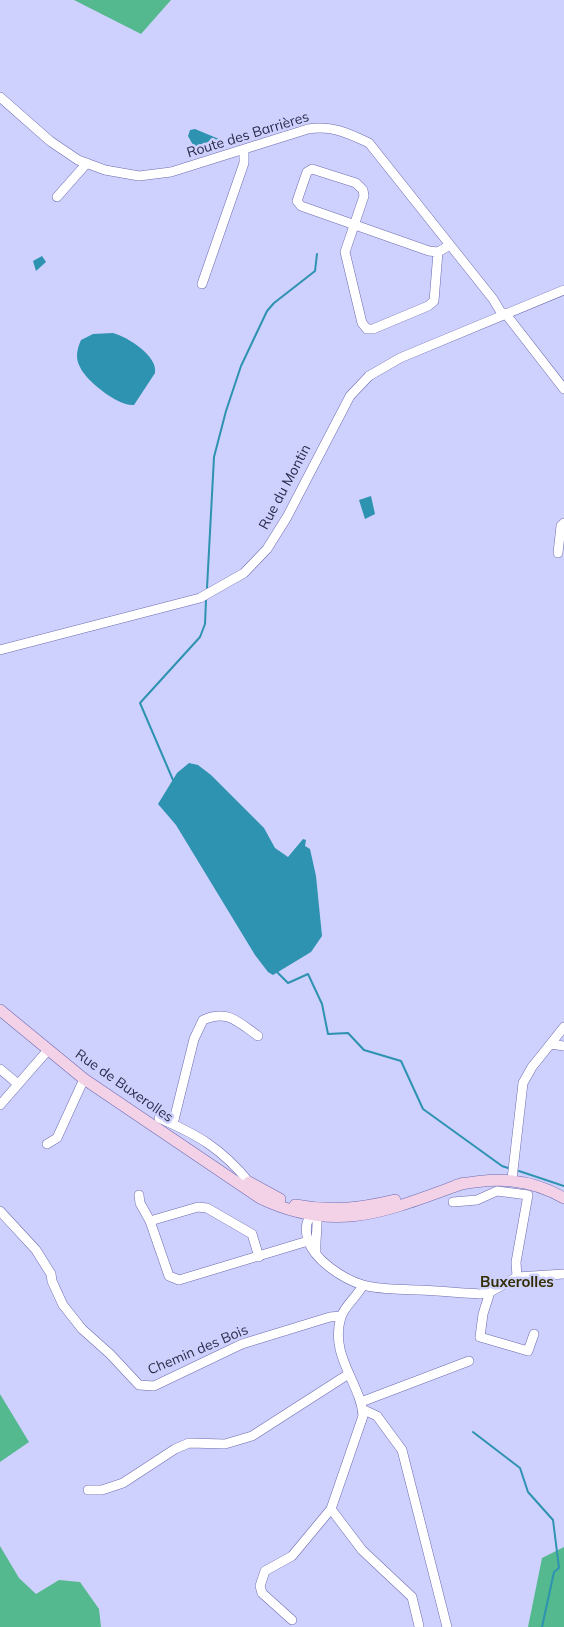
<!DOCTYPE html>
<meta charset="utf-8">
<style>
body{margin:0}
canvas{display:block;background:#ced0fe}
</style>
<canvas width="564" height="1627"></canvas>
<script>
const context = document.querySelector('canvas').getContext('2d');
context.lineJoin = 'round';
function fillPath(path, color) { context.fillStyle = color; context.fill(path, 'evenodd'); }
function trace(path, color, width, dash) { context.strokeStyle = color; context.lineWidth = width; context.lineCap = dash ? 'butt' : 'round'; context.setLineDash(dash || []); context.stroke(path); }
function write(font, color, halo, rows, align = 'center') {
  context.font = font + ' Mulish,sans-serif'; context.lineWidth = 5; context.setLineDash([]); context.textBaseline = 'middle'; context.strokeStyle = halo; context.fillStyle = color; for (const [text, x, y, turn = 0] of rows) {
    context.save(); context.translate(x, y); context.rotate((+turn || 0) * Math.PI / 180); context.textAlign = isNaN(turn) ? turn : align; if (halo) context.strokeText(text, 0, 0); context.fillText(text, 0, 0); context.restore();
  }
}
fillPath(new Path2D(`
 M74 0H171L141 34Z
 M0 1394 29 1442 0 1462Z
 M0 1546 19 1578 36 1594 59 1580 80 1582 99 1609 101 1627H0Z
 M564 1547V1627H528L542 1558Z`), '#54b98e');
fillPath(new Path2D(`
 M195 129 219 139 221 144 216 149 197 152 188 136 190 130Z
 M42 256 46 262 36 271 33 261Z
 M113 333C128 337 158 356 155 373L134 405C119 407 86 381 80 367 75 358 77 349 81 340L93 334Z
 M371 496 375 514 365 519 359 500Z
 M189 763 198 765 211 775 264 828 275 848 288 857 303 839 306 840 305 846 310 849 316 876 322 936 311 952 273 975 268 972 255 955 176 825 158 804 177 773Z`), '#2e92b1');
trace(new Path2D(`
 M207 588 214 457 226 411 241 366 267 311 274 303 315 271 317 254
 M173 780 140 703 200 637 205 624 206 600
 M276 971 288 983 308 974 322 1004 328 1034 348 1033 364 1050 401 1061 423 1109 502 1166 508 1168
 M519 1171 564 1186
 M473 1432 520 1468 528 1492 553 1520 559 1568 554 1572 542 1627`), '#2e92b1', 2);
const street = new Path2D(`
 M0 97 50 141 78 160 105 170 139 176 171 172 308 129C332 125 348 133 369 143L493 299 502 314
 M57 197 87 163
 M438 252 434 301 428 306 373 329H367L362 323 345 252 364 196 363 190 356 183 312 169 307 172 297 201 301 206 429 251 438 252 450 245
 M202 284 244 163V149
 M505 313 564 389
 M558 553 561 526 564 523
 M0 650 200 598 244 573 267 549 287 517 350 396 369 376 400 358 564 290
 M551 1044 564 1046
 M0 1069 18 1084
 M0 1105 48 1050
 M159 1118C198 1135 221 1148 249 1182
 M173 1124 194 1039 203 1020C228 1009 238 1022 258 1036
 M47 1144 57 1138 84 1079
 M512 1179 523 1083 532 1067 564 1027
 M139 1195 140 1203 150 1221
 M453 1202 477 1200 497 1191 528 1195 516 1262 517 1277
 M0 1211 36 1250 51 1274 52 1281 63 1305 82 1329 110 1354 139 1385 154 1386 242 1344 330 1317 341 1316
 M316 1252C315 1237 319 1224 316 1209 307 1217 304 1227 308 1240 314 1260 343 1279 363 1285 380 1290 401 1289 419 1290 440 1291 460 1293 480 1294L490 1292 517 1277 564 1274
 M259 1257 252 1234 207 1208 198 1207 150 1221 169 1276 179 1280 308 1241
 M490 1292 483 1314 480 1337 528 1351 534 1334
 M361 1402 469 1361
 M362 1409 377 1416 402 1450 447 1627
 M88 1490H102L123 1483 175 1449 189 1443 225 1444 252 1436 347 1375
 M331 1509 362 1550 412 1597 419 1626
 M292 1620 262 1593 260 1586 265 1571 292 1556 331 1509 363 1416C361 1383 329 1356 341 1317 345 1305 357 1297 363 1285`);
const secondary = new Path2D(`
 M0 1010 84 1079 260 1198C337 1235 389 1210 464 1183
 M249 1182 280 1199
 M457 1185C496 1177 529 1178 564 1198
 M295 1205C331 1212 361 1208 395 1200`);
trace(street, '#6d6cb1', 10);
trace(secondary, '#6d6cb1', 12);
trace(street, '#fff', 9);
trace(secondary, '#f3d2e7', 11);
write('14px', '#2c2c4a', '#ced0fe', [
 ["Route des Barrières",248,135,-17],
 ["Rue du Montin",285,487,-62],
 ["Rue de Buxerolles",124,1086,35],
 ["Chemin des Bois",198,1350,-23]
]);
write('bold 15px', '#312c01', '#ced0fe', [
 ["Buxerolles",517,1282]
]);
</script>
